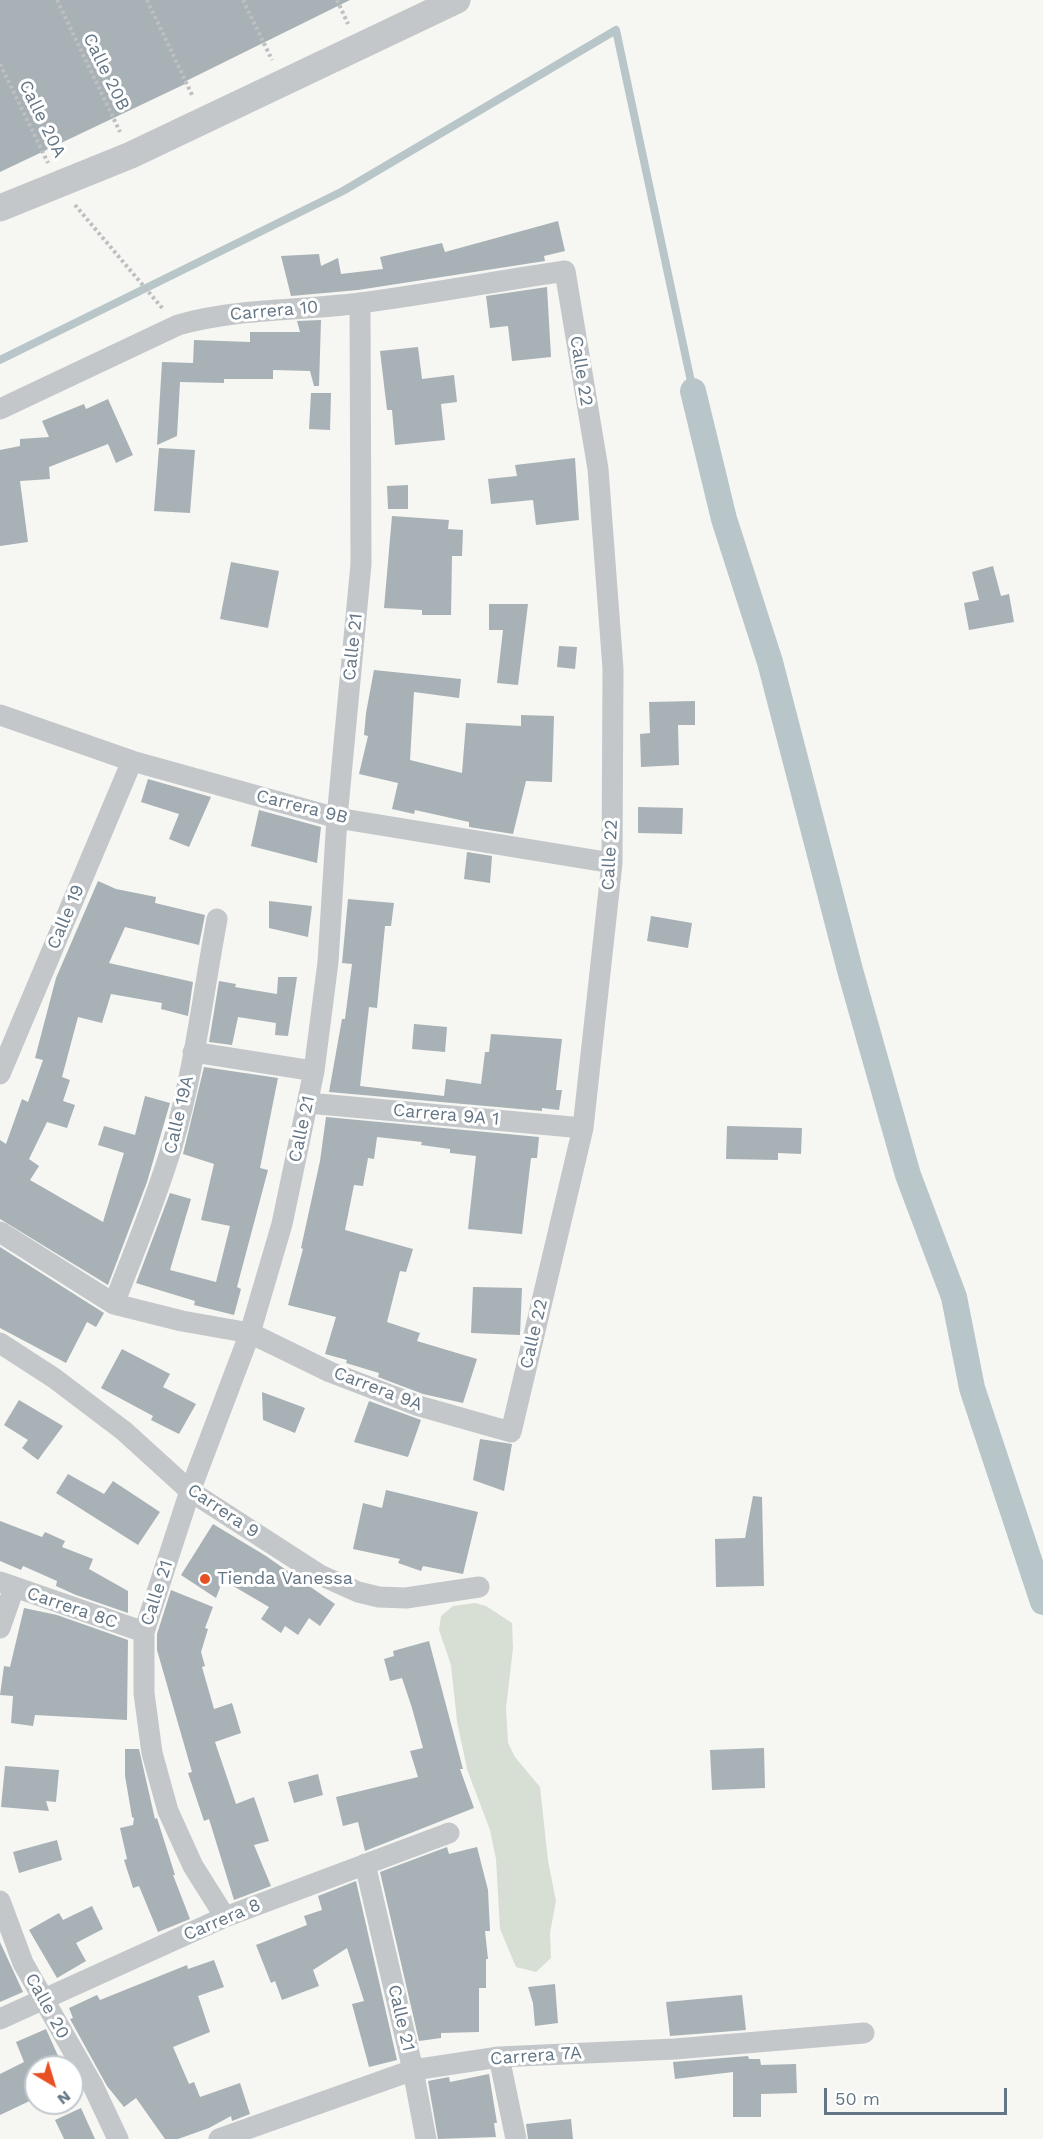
<!DOCTYPE html>
<style>
body{margin:0}
#map{position:relative;width:1043px;height:2139px;overflow:hidden;background:#f6f6f3;font-family:"Work Sans",sans-serif}
canvas{display:block}
.north{position:absolute;left:24px;top:2055px;width:60px;height:60px;box-sizing:border-box;background:#fff;border:2px solid #c1c8ce;border-radius:50%;rotate:142deg;font-size:16px;font-weight:700;line-height:24px;text-align:center;color:#647685}
.north::after{content:'';display:block;margin:auto;width:21px;height:27px;background:#e75022;clip-path:polygon(50% 0,100% 100%,50% 72%,0 100%)}
.scale{position:absolute;left:824px;top:2088px;width:183px;height:27px;box-sizing:border-box;border:3px solid #647685;border-top:0;padding-left:8px;font-size:18px;line-height:21px;white-space:nowrap;color:#647685;-webkit-text-stroke:4px #fff;paint-order:stroke}
</style>
<div id="map">
<canvas width="1043" height="2139"></canvas>
<div class="north">N</div>
<div class="scale">50 m</div>
</div>
<script>
const context = document.querySelector('canvas').getContext('2d');
context.lineJoin = 'round';
function fillPath(path, color) { context.fillStyle = color; context.fill(path, 'evenodd'); }
function trace(path, color, width, dash) { context.strokeStyle = color; context.lineWidth = width; context.lineCap = dash ? 'butt' : 'round'; context.setLineDash(dash || []); context.stroke(path); }
function write(font, color, halo, rows, align = 'center') {
  context.font = font + ' "Work Sans",sans-serif'; context.lineWidth = 6; context.setLineDash([]); context.textBaseline = 'middle'; context.strokeStyle = halo; context.fillStyle = color; for (const [text, x, y, turn = 0] of rows) {
    context.save(); context.translate(x, y); context.rotate((+turn || 0) * Math.PI / 180); context.textAlign = isNaN(turn) ? turn : align; if (halo) context.strokeText(text, 0, 0); context.fillText(text, 0, 0); context.restore();
  }
}
fillPath(new Path2D(`
 M475 1603 486 1606 512 1623 513 1648 506 1708 508 1743 515 1757 540 1787 548 1861 556 1901 550 1933 551 1958 536 1972 516 1967 500 1929 496 1859 490 1830 467 1769 457 1721 451 1665 439 1630 441 1616 453 1606Z`), '#d7ded4');
trace(new Path2D(`
 M0 360 343 191 616 30 693 391`), '#b9c6c9', 8);
trace(new Path2D(`
 M693 391 724 519 770 662 850 970 908 1175 954 1297 972 1388 1043 1602`), '#b9c6c9', 26);
fillPath(new Path2D(`
 M0 0H350L184 82 185 84 0 172Z
 M558 221 565 251 544 256 545 261 358 290 291 296 281 256 319 254 321 266 338 258 341 274 383 269 380 257 442 243 445 252Z
 M547 287 551 357 512 361 508 326 490 328 486 296Z
 M321 320 319 386H314L310 371 273 370V379H224V383L180 382 177 436 157 445 162 362 193 363 194 340 250 342V332H300L297 321Z
 M418 347 422 379 454 375 457 402 441 404 445 440 395 445 392 410H387L380 351Z
 M311 393H331L330 430 309 429Z
 M108 399 133 455 116 463 108 444 49 467 50 479 20 481 28 542 0 546V450L20 446V439L49 437 42 421 84 404 86 409Z
 M159 448 195 450 190 513 154 511Z
 M575 458 579 520 536 525 533 500 491 504 488 479 517 476 515 465Z
 M408 485V509H388L387 486Z
 M392 516 449 520 448 529 463 530 462 556H452L451 615H422V610L384 608Z
 M231 562 279 571 268 628 220 619Z
 M993 566 1001 596 1009 594 1014 622 969 630 964 603 979 600 972 572Z
 M489 604H528L518 685 497 683 503 630H489Z
 M559 646 577 647 575 669 557 667Z
 M374 670 461 679 459 698 414 692 410 760 462 773 466 723 521 726V715L554 716 552 782 526 781 513 834 469 827V822L415 810 414 814 392 809 398 783 359 774 368 736 364 735 366 713Z
 M695 701V725H678L679 765 641 767 640 734 650 733 649 702Z
 M148 779 211 797 189 847 169 839 179 814 141 802Z
 M638 807 683 808 682 834 638 833Z
 M259 810 321 827 317 863 251 846Z
 M467 852 492 856 490 883 464 879Z
 M98 881 116 889 156 897 155 903 205 915 199 945 125 927 109 963 193 982 188 1016 161 1009 162 1003 111 994 102 1023 78 1017 62 1077 70 1080 63 1101 75 1105 67 1128 47 1122 29 1159 39 1166 30 1180 103 1222 124 1153 98 1145 104 1126 135 1135 145 1096 170 1103 147 1182 108 1285 0 1219V1140L6 1144 22 1099 28 1102 43 1060 35 1058 56 978Z
 M348 899 394 903 391 926H385L377 1008 369 1007 360 1086 444 1096 446 1079 481 1084 485 1052H489L491 1034 562 1039 556 1090H562L559 1110 542 1108V1111L329 1092 342 1019H345L352 964 342 963Z
 M269 901 312 906 308 937 269 928Z
 M651 916 692 923 688 948 647 941Z
 M278 977H297L288 1036 275 1035 276 1023 238 1017 232 1045 209 1042 219 981 236 984 235 987 277 994Z
 M414 1024 447 1027 445 1052 412 1049Z
 M204 1067 278 1078 260 1168 268 1170 237 1287 241 1289 234 1315 194 1305 195 1301 136 1283 170 1193 191 1199 170 1270 216 1282 230 1226 201 1220 214 1164 183 1154Z
 M326 1117 539 1137 537 1158H531L522 1234 468 1229 476 1156 450 1153V1149L421 1145 422 1142 377 1137 374 1159 368 1158 363 1186 354 1185 345 1230 413 1249 406 1272 400 1271 387 1322 420 1333 417 1341 477 1359 463 1403 423 1394 378 1377 379 1373 346 1363 347 1360 325 1354 336 1317 288 1305 303 1249 301 1248 320 1161Z
 M727 1126 802 1128 801 1154 778 1153V1160L726 1159Z
 M0 1247 104 1313 96 1327 87 1322 66 1363 0 1328Z
 M473 1287 522 1288 520 1335 471 1333Z
 M122 1349 170 1374 163 1387 196 1404 179 1434 151 1420 153 1416 101 1388Z
 M262 1392 305 1408 295 1433 263 1420Z
 M19 1400 63 1426 38 1460 22 1448 28 1440 4 1425Z
 M369 1401 421 1420 408 1457 354 1442Z
 M480 1439 512 1444 504 1491 473 1480Z
 M68 1474 104 1494 113 1481 160 1512 138 1545 56 1493Z
 M386 1490 478 1512 463 1574 423 1566 421 1571 398 1563 400 1559 353 1549 363 1503 382 1508Z
 M753 1496 762 1497 764 1586 716 1587 715 1539 745 1538Z
 M0 1521 42 1537 45 1532 65 1541 62 1547 93 1559 89 1569 128 1591V1613L76 1595 56 1586 57 1581 23 1566 21 1570 0 1561Z
 M213 1524 266 1556 335 1604 320 1626 309 1618 298 1635 285 1626 281 1633 261 1619 269 1607 223 1580 216 1598 181 1575Z
 M171 1590 213 1607 205 1628 208 1629 201 1652 205 1666 202 1667 214 1709 232 1703 241 1733 215 1742 236 1804 254 1797 269 1841 254 1845 271 1886 234 1900 209 1819 204 1821 188 1773 192 1772 157 1650V1634Z
 M24 1608 57 1615 128 1640 127 1720 35 1715 33 1726 11 1723 13 1696 0 1695 4 1666 10 1667Z
 M429 1641 463 1769H460L474 1808 365 1851 358 1822 343 1826 336 1797 418 1777 410 1751 423 1748 412 1708 402 1678 390 1681 384 1659 394 1656 393 1651Z
 M764 1748 765 1788 712 1790 710 1750Z
 M125 1749H139L155 1819 157 1818 175 1875H173L190 1919 158 1932 139 1886 133 1888 124 1860 127 1859 120 1828 133 1825 134 1818 132 1817 125 1776Z
 M5 1766 59 1770 56 1802 46 1801 49 1811 1 1807Z
 M318 1774 323 1795 294 1803 288 1782Z
 M57 1840 62 1860 19 1873 13 1852Z
 M447 1847 449 1854 477 1847 488 1890 490 1931H485L488 1959H486V1988H479V2032L441 2033V2038L419 2041 380 1872Z
 M356 1881 397 2060 369 2067 352 2004 364 2001 347 1948 313 1970 319 1986 282 2000 275 1981 271 1983 256 1945 307 1925 304 1916 322 1910 318 1896Z
 M92 1906 103 1929 76 1943 86 1961 57 1978 29 1930 59 1913 63 1920Z
 M0 1942 23 1992 0 2002Z
 M214 1960 224 1987 198 1996 210 2032 173 2047 189 2084 194 2082 200 2097 240 2083 250 2114 232 2121 231 2116 209 2128 178 2139H165L136 2098 124 2107 107 2086 70 2019 73 2018 69 2008 97 1995 100 2000 187 1965 188 1969Z
 M555 1984 558 2023 535 2026 533 2003 528 1987Z
 M742 1995 746 2030 670 2036 666 2002Z
 M46 2029 63 2067H36V2098L0 2115V2074L24 2062 16 2042Z
 M748 2056 749 2059H760L761 2065 796 2064 797 2093 761 2094V2117H733V2072L675 2079 673 2062Z
 M489 2074 497 2123H494L496 2137 438 2139 428 2081 449 2077 450 2082Z
 M81 2108 95 2139H64L55 2120Z
 M571 2119 573 2139H528L526 2124Z`), '#a8b1b6');
trace(new Path2D(`
 M57 0 120 132
 M147 0 193 97
 M243 0 272 60
 M337 0 348 24
 M0 64 48 163
 M75 205 163 309`), '#bdbfc1', 4, [3, 3]);
trace(new Path2D(`
 M0 409 178 325C237 308 300 311 360 303 429 294 497 281 565 271L598 469 613 669 612 863 583 1128 511 1432 419 1406 330 1372 250 1333 182 1321 114 1304 0 1232
 M0 715 132 761 337 818 612 863
 M193 1052 314 1071
 M0 1074 132 761
 M308 1103 583 1128
 M114 1304C134 1251 156 1200 172 1146 194 1073 203 994 217 919
 M0 1343 54 1378 124 1431 190 1491 320 1575 358 1592 379 1597 406 1598 479 1587
 M0 1582 144 1632
 M0 1628 14 1588
 M365 1864 413 2070 426 2139
 M0 1901 23 1963 93 2086 118 2139
 M225 1917 193 1866 168 1811 152 1753 144 1693V1632L190 1491 250 1333 282 1224 314 1071 328 962 337 818 361 564 360 303
 M0 2019 225 1917 449 1833
 M499 2057 516 2139
 M219 2139 413 2070 499 2057 675 2049 864 2033`), '#c3c7ca', 21);
trace(new Path2D(`
 M0 208 131 155 457 0`), '#c3c7ca', 27);
for (const [x, y, r, color] of [
 [205,1579,6,"#e75022"]
]) { const dot = new Path2D(); dot.arc(x, y, r, 0, 2 * Math.PI); context.fillStyle = color; context.fill(dot); trace(dot, '#fff', 2); }
write('18px', '#647685', '#fff', [
 ["Calle 20B",106,72,64],
 ["Calle 20A",42,119,64],
 ["Carrera 10",274,311,-5],
 ["Calle 22",581,371,81],
 ["Calle 21",353,647,-84],
 ["Carrera 9B",302,807,14],
 ["Calle 22",610,855,-87],
 ["Calle 19",66,917,-67],
 ["Calle 19A",179,1115,-77],
 ["Carrera 9A 1",446,1115,5],
 ["Calle 21",302,1129,-78],
 ["Calle 22",534,1334,-77],
 ["Carrera 9A",378,1389,21],
 ["Carrera 9",223,1511,34],
 ["Calle 21",157,1593,-72],
 ["Carrera 8C",72,1608,19],
 ["Carrera 8",222,1920,-23],
 ["Calle 20",47,2006,61],
 ["Calle 21",401,2018,77],
 ["Carrera 7A",536,2056,-4]
]);
write('18px', '#647685', '#fff', [
 ["Tienda Vanessa",217,1579]
], 'left');
</script>
